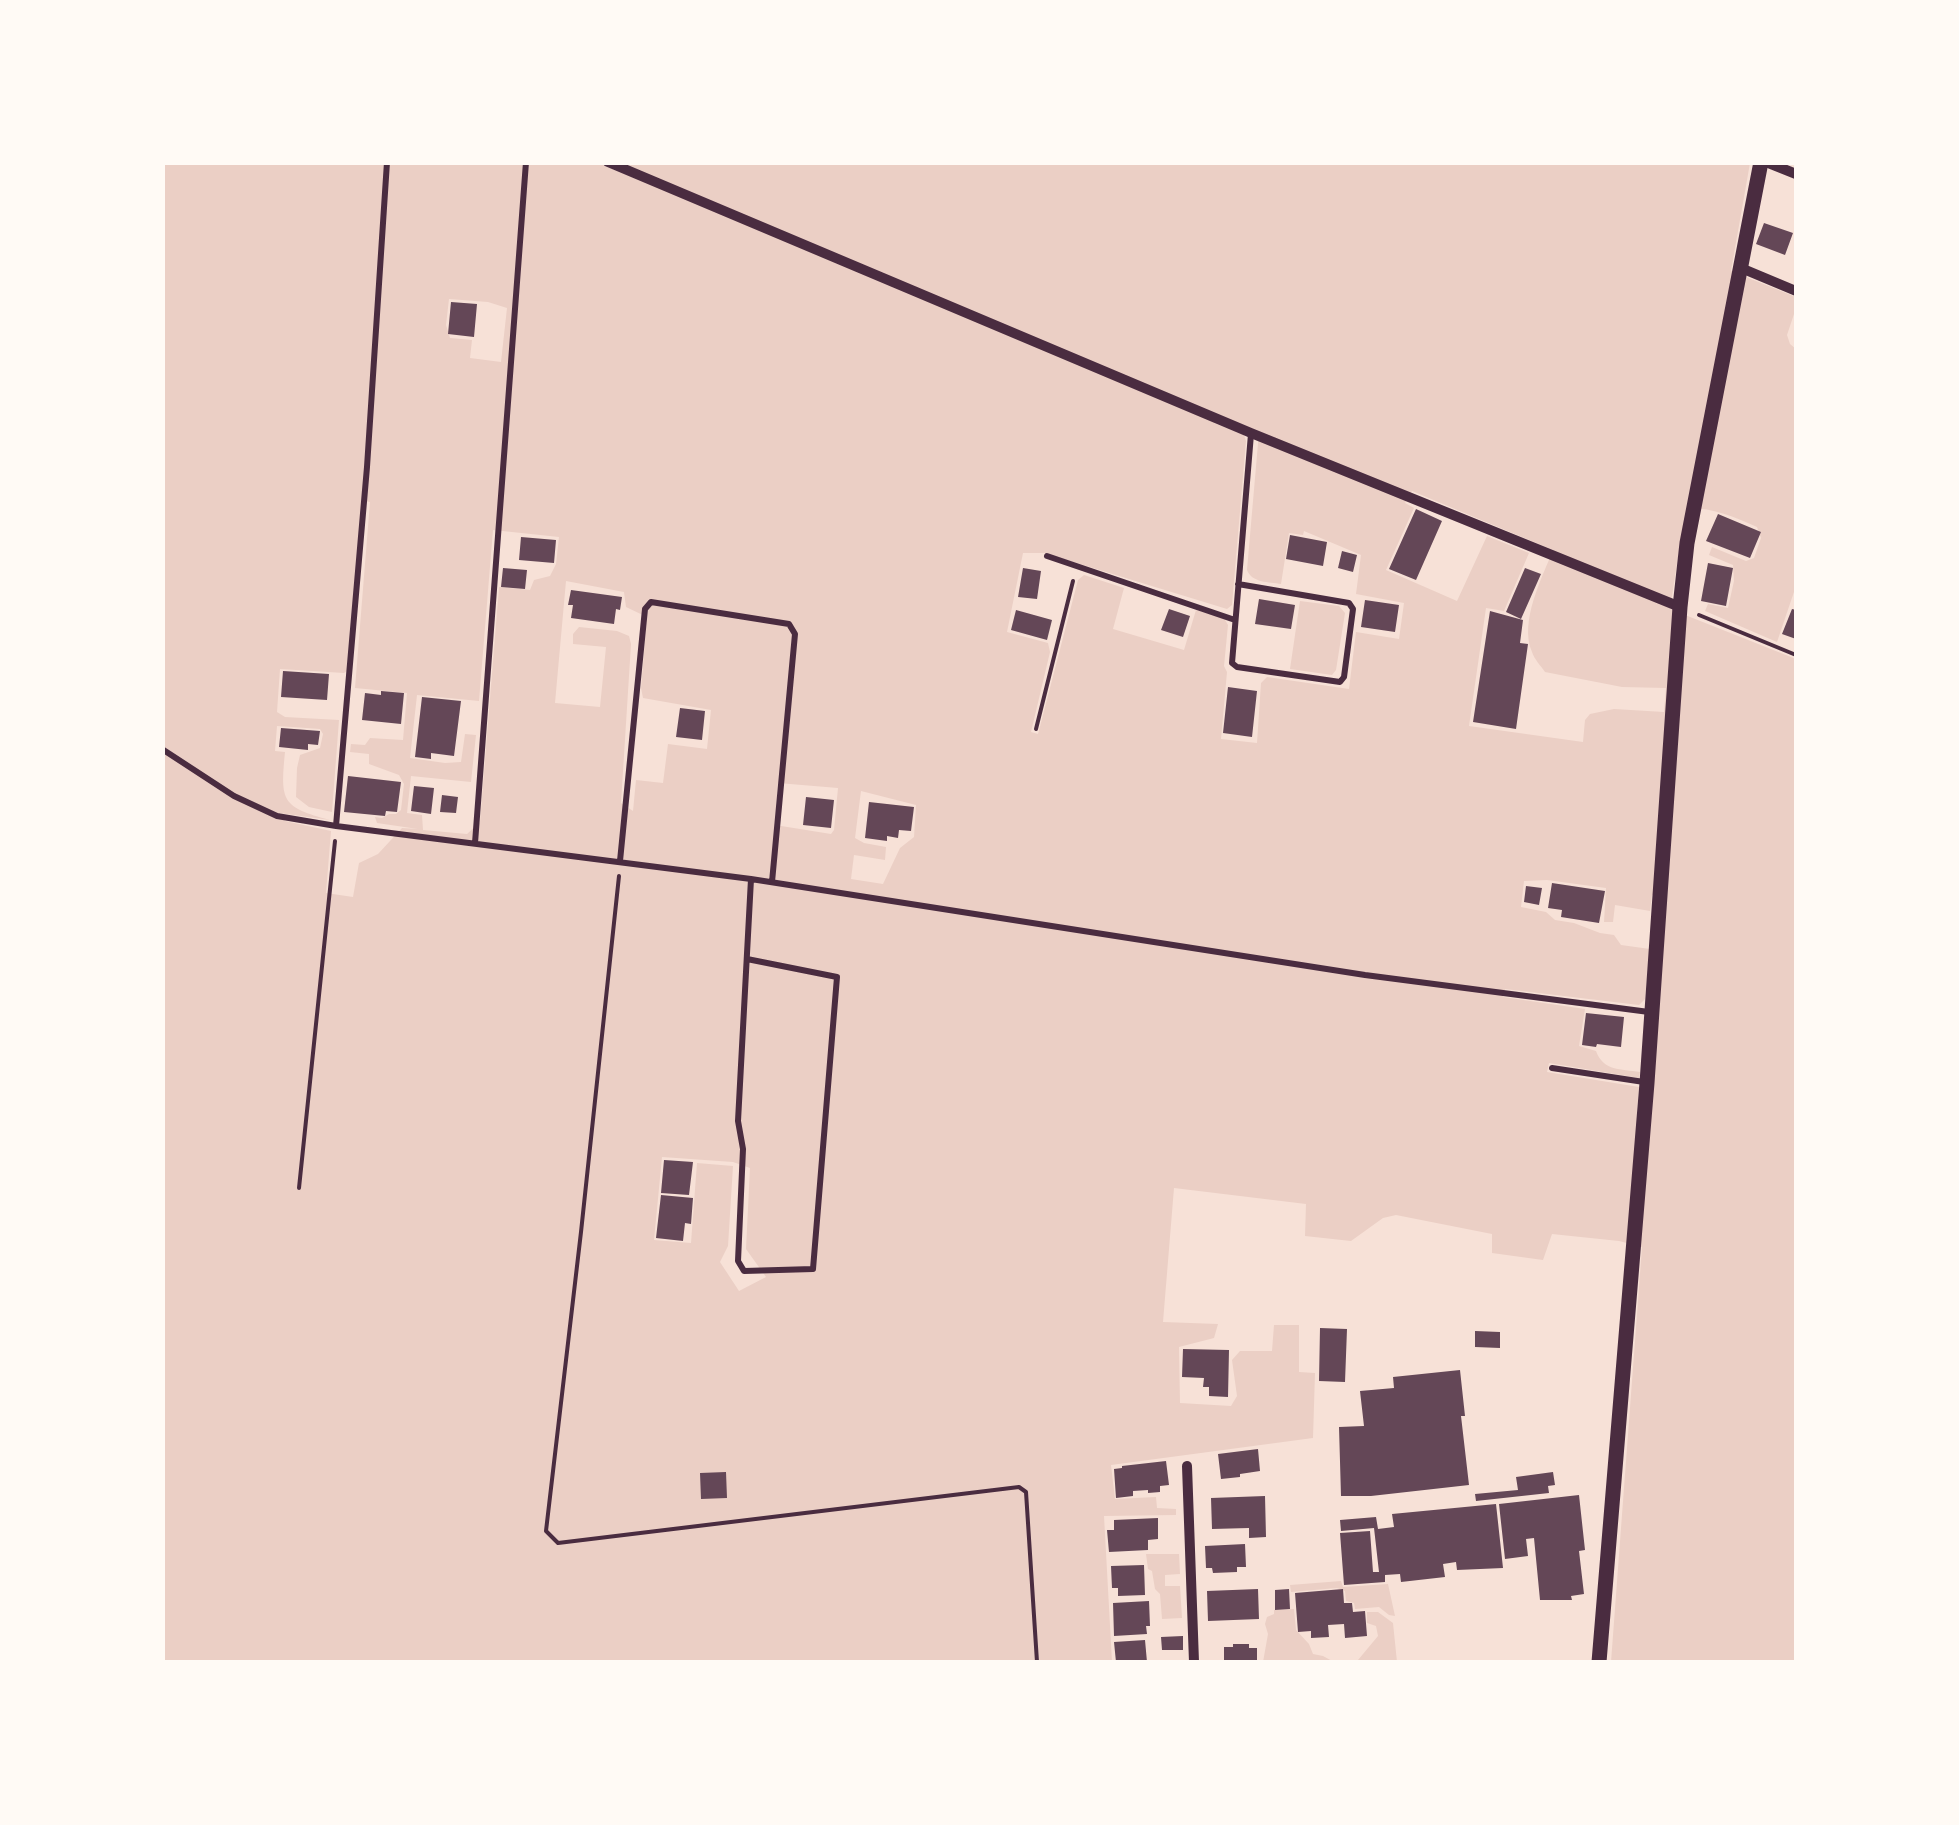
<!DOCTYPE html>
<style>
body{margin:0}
#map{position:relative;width:1959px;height:1825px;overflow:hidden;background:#f7e1d7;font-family:"Golos Text",sans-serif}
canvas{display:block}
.frame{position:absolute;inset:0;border:165px solid #fffaf5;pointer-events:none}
</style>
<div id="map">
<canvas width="1959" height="1825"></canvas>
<div class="frame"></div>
</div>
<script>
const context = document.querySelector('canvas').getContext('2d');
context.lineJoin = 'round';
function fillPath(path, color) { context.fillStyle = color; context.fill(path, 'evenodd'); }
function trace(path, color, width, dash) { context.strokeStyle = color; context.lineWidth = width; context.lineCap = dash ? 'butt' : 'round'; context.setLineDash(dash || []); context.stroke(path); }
fillPath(new Path2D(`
 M163 163H1750L1731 271 1796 297V308L1787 335 1790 344 1796 349V586L1777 642 1705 611 1708 604 1728 608 1734 581 1733 565 1709 555 1712 547 1746 561 1754 558 1761 538 1757 527C1734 517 1714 508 1689 508L1681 538 1670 609 1796 659V1662H1611L1642 1247 1619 1241 1552 1234 1543 1260 1492 1253V1234L1396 1215 1383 1218 1351 1241 1305 1236 1306 1204 1174 1188 1163 1322 1218 1324 1214 1338 1179 1347 1180 1403 1231 1406 1237 1396 1232 1360 1240 1351H1272L1274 1325H1299V1372L1315 1373 1313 1438 1111 1465 1115 1499 1156 1497 1157 1508 1176 1509V1515L1104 1516 1112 1662H163ZM449 299 488 302 507 308 501 362 470 358 472 340 450 338 446 325ZM1216 415 1259 432 1247 570C1252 583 1269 582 1281 584L1289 533 1303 535 1304 531 1361 555 1356 594 1404 603 1399 639 1356 632 1349 689 1267 677 1261 683 1257 743 1221 739 1227 672 1224 666 1228 625 1224 618 1196 610 1184 650 1113 629 1124 588 1084 575 1078 580 1038 734 1031 732 1050 652 1048 643 1007 632 1023 553H1044L1227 609 1232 605 1246 441 1244 435 1214 423ZM1412 491 1553 550C1542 578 1519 622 1532 652 1534 659 1541 666 1545 672L1622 687 1666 688 1664 712 1614 709 1590 714 1585 720 1583 742 1469 726 1486 608 1504 611 1529 553 1487 536 1457 601 1386 570 1414 508 1405 503ZM364 501 370 502 355 688 407 693 403 740 370 738 365 745 351 744 350 752 369 754V764L399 775 404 784 401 810 396 814H389L382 818 375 817 377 823 418 829 402 828 378 854 359 863 353 897 326 893 331 831 285 821 279 813 330 820C282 807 280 802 285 752L275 751 277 726 320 729 323 734 320 748 300 755 297 768 296 797 309 807 332 812 339 720 285 717 277 712 280 669 344 673 347 671ZM493 530 559 537 556 564 550 576 534 580 530 590 499 587 480 822 467 834 423 830 422 815 407 813 411 776 471 782 476 735 465 734 461 762 445 763 410 758 417 695 479 701ZM566 581 624 592 626 607 647 617 641 688 643 698 711 710 707 749 668 744 663 783 636 780 633 811 621 803 631 644 629 636 617 631 579 627 573 634V644L606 647 600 707 555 703ZM778 783 838 788 834 830 831 834 775 825ZM861 791 916 805 914 837 900 848 883 884 851 879 854 855 885 860 886 847 864 843 855 838ZM1547 880 1606 888 1604 922H1613L1615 905 1650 911 1652 895 1666 897 1648 1114 1637 1112 1639 1087 1547 1072 1549 1063 1639 1078 1640 1072C1621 1069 1603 1071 1596 1051L1579 1046 1585 1009 1503 997 1505 989 1639 1005 1645 999 1650 949 1621 945 1614 935 1600 933 1574 923 1555 920 1546 912 1521 907 1524 881ZM662 1157 733 1162 750 1168 746 1249 766 1277 739 1291 720 1262 728 1246 733 1166 697 1163 691 1243 654 1240Z
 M1300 601 1339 606 1345 613 1336 670 1332 675 1290 669Z
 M1146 1554H1179L1180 1574 1165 1575V1586H1180L1182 1618 1162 1619 1160 1594 1155 1589 1152 1571 1148 1569Z
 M1341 1581 1343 1587 1388 1584 1395 1616 1389 1615 1379 1607 1355 1609 1354 1603 1346 1601 1345 1591 1337 1588 1291 1592 1290 1585Z
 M1294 1609 1296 1630 1309 1644 1313 1654 1323 1656 1334 1662H1263L1268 1634 1265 1624 1267 1617 1274 1614V1610Z
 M1367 1612H1378L1393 1623 1397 1662H1335L1358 1660 1378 1636 1376 1626 1367 1623Z`), '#ebcfc5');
fillPath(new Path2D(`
 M1764 223 1793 233 1785 255 1756 244Z
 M451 302 477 304 474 337 448 334Z
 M1416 509 1442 521 1416 580 1389 569Z
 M1718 514 1761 532 1750 558 1706 541Z
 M1290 535 1327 542 1323 566 1286 559Z
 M521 537 556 540 554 563 519 560Z
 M1342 551 1357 555 1353 572 1338 568Z
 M1708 563 1733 568 1726 606 1701 601Z
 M503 568 527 570 525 589 501 587Z
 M1023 568 1041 571 1037 599 1018 597Z
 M1525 568 1541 574 1521 619 1506 612Z
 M571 590 622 597 620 610 616 609 614 624 571 618 573 605H568Z
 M1259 599 1295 605 1291 629 1255 624Z
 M1365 600 1399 605 1395 632 1361 627Z
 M1169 609 1190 616 1183 637 1161 630Z
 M1792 609 1796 610V639L1782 634Z
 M1016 610 1052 620 1047 640 1011 630Z
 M1490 611 1523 620 1520 643 1528 644 1516 729 1473 722Z
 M283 671 329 674 327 700 281 697Z
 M1228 687 1257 691 1252 737 1223 733Z
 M381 691 404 693 401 724 362 720 365 693 381 695Z
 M422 697 461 701 454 756 431 753V759L415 757Z
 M680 708 705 711 702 740 676 737Z
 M281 728 320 731 318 745 308 744V750L279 747Z
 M348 776 401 782 397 812 386 811 385 816 344 812Z
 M414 786 434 788 431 814 411 811Z
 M442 795 458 797 456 813 440 812Z
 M806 797 834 800 831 828 803 825Z
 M869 802 914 807 911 831 899 830 898 838 887 836V841L865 838Z
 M1552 883 1605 891 1599 923 1561 917 1562 910 1548 908Z
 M1526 886 1542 888 1539 905 1524 902Z
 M1586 1013 1624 1017 1621 1047 1597 1044 1596 1047 1582 1045Z
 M664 1160 693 1162 689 1195 661 1193Z
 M661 1195 693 1198 691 1224 685 1223 683 1241 656 1238Z
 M1320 1328 1347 1329 1345 1382 1319 1381Z
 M1475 1331 1500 1332V1348L1475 1347Z
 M1183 1349 1229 1350 1228 1397 1209 1396V1387H1203L1204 1378 1182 1377Z
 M1460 1370 1465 1416H1461L1469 1485 1371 1496H1341L1339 1427 1364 1426 1360 1391 1394 1388 1393 1377Z
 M1258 1449 1260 1471 1240 1474V1477L1221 1479 1218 1454Z
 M1166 1461 1169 1485 1160 1486V1492L1148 1493V1490L1133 1491V1496L1116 1498 1114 1469 1122 1468V1466Z
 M726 1472 727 1498 701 1499 700 1473Z
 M1553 1472 1555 1485 1548 1486 1549 1493 1476 1501 1475 1494 1518 1490 1516 1477Z
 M1579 1495 1585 1550 1579 1551 1584 1594 1571 1596 1572 1600H1540L1534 1538 1526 1539 1528 1556 1505 1559 1499 1504Z
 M1265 1496 1266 1537 1249 1538V1528L1212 1529 1211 1498Z
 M1496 1504 1503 1568 1457 1570 1456 1562 1443 1564 1445 1577 1401 1582 1400 1574 1385 1575V1582L1344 1585 1340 1533 1370 1531 1373 1572H1379L1374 1528 1341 1531 1340 1520 1376 1517 1378 1529 1394 1527 1392 1514Z
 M1158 1518V1539L1148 1540V1550L1109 1552 1107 1530H1114V1520Z
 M1245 1544 1246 1567H1237V1572L1213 1573 1212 1568H1206L1205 1546Z
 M1144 1565 1145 1595 1118 1596V1588H1112L1111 1566Z
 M1258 1589 1259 1619 1208 1621 1207 1591Z
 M1289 1589 1290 1609 1275 1610V1590Z
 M1343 1589 1344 1603H1352L1353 1612 1365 1611 1367 1636 1345 1638 1344 1624 1328 1625 1329 1637 1311 1638V1631L1298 1632 1295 1593Z
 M1149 1601 1150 1626H1146L1147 1634 1114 1636 1113 1603Z
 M1183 1636V1650H1162L1161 1637Z
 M1145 1640 1147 1662H1116L1114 1642Z
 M1233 1644H1249V1648H1257V1662H1224V1647H1233Z`), '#644757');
trace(new Path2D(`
 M1699 615 1796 655
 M1036 729 1073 581
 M619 876 581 1232 546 1531 558 1543 1019 1487 1026 1492 1037 1662
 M299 1188 335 841`), '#4a2c40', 4);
trace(new Path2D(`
 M1047 556 1235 620
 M1238 584 1349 603 1353 609 1344 677 1340 682 1237 667 1232 663 1251 434
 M162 749 234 796 277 816 336 826 751 879 1365 975 1649 1012
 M336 826 367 467 387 162
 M475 843 526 162
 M620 861 645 609 651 602 789 624 795 634 772 882
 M747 959 837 977 813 1269 744 1271 738 1261 743 1149 738 1121 751 879
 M1552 1068 1644 1082`), '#4a2c40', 6);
trace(new Path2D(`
 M608 162 1251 433 1680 607
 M1766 162 1796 174
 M1741 268 1796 291
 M1187 1466 1194 1662`), '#4a2c40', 10);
trace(new Path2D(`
 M1599 1662 1647 1083 1680 607 1687 543 1761 162`), '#4a2c40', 15);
</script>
